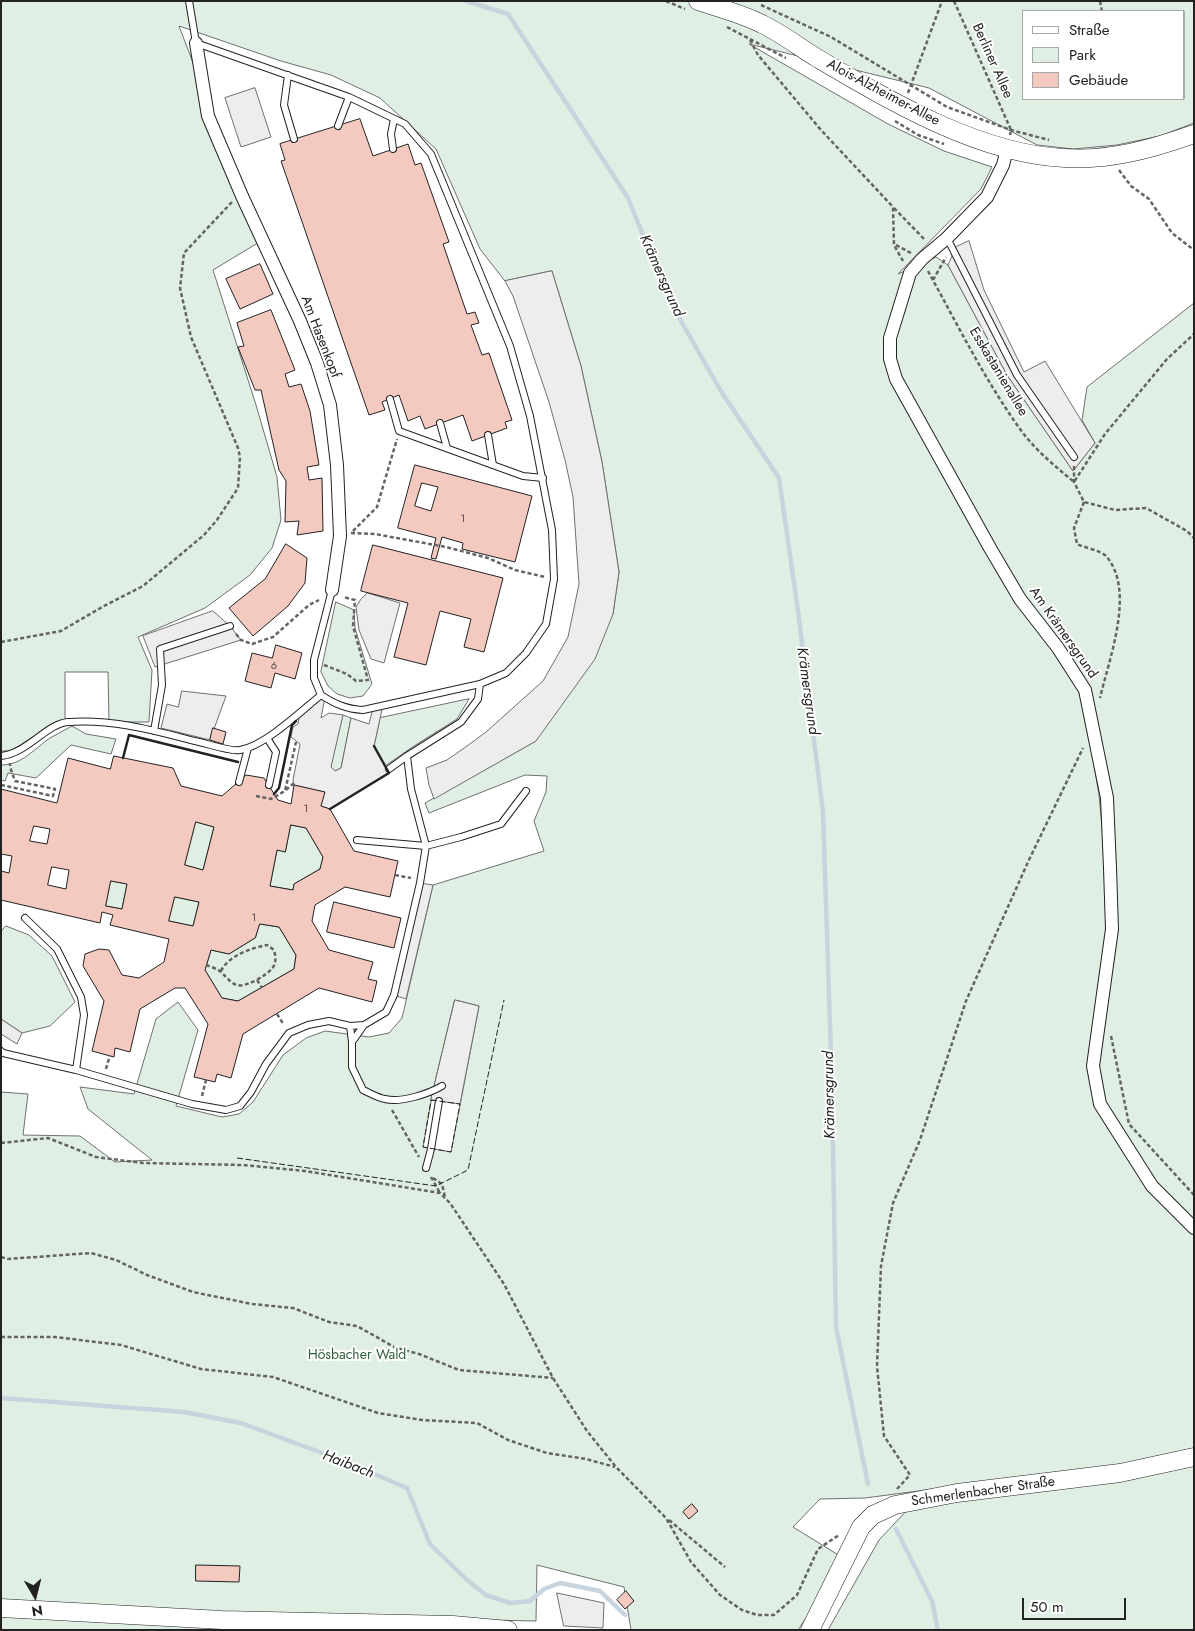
<!DOCTYPE html>
<meta charset="utf-8">
<style>
body{margin:0}
#map{position:relative;width:1195px;height:1631px;overflow:hidden;background:#fff;font-family:Jost,sans-serif}
canvas{display:block}
.frame{position:absolute;inset:0;border:2px solid #222;pointer-events:none}
.legend{position:absolute;left:1022px;top:10px;width:162px;height:90px;box-sizing:border-box;background:#fff;border:1px solid #a7a7a7;margin:0;padding:6px 9px;list-style:none;font-size:15px;color:#222}
.legend li{display:flex;align-items:center;gap:10px;height:25px}
.legend b{width:25px;border:1px solid #a7a7a7}
.north{position:absolute;left:10px;top:1571px;width:50px;height:50px;-webkit-text-stroke:4px #fff;paint-order:stroke;rotate:172deg;font-size:14px;font-weight:700;line-height:20px;text-align:center;color:#222}
.north::after{content:'';display:block;margin:auto;width:18px;height:22px;background:#222;clip-path:polygon(50% 0,100% 100%,50% 72%,0 100%)}
.scale{position:absolute;left:1022px;top:1598px;width:104px;height:22px;box-sizing:border-box;border:2px solid #222;border-top:0;padding-left:6px;font-size:15px;line-height:18px;white-space:nowrap;color:#222;-webkit-text-stroke:4px #fff;paint-order:stroke}
</style>
<div id="map">
<canvas width="1195" height="1631"></canvas>
<div class="frame"></div>
<ul class="legend">
<li><b style="height:6px;background:#fff"></b>Straße</li>
<li><b style="height:14px;background:#e0efe3"></b>Park</li>
<li><b style="height:14px;background:#f3c9c0"></b>Gebäude</li>
</ul>
<div class="north">N</div>
<div class="scale">50 m</div>
</div>
<script>
const context = document.querySelector('canvas').getContext('2d');
context.lineJoin = 'round';
function fillPath(path, color) { context.fillStyle = color; context.fill(path, 'evenodd'); }
function trace(path, color, width, dash) { context.strokeStyle = color; context.lineWidth = width; context.lineCap = dash ? 'butt' : 'round'; context.setLineDash(dash || []); context.stroke(path); }
function write(font, color, halo, rows, align = 'center') {
  context.font = font + ' Jost,sans-serif'; context.lineWidth = 4; context.setLineDash([]); context.textBaseline = 'middle'; context.strokeStyle = halo; context.fillStyle = color; for (const [text, x, y, turn = 0] of rows) {
    context.save(); context.translate(x, y); context.rotate((+turn || 0) * Math.PI / 180); context.textAlign = isNaN(turn) ? turn : align; if (halo) context.strokeText(text, 0, 0); context.fillText(text, 0, 0); context.restore();
  }
}
const green = new Path2D(`
 M1 1H1194V123L1160 136 1117 145 1073 149 1037 145 929 88 749 44 888 124 944 151 992 167 981 189 898 274 936 257 948 265 1007 375 1073 471 1095 443 1082 420 1087 387 1194 303V1448L1154 1460 865 1498 820 1499 793 1527 840 1556 814 1606 798 1630H631L624 1587 537 1565 536 1621 440 1619 443 1630H1V1092L28 1094 23 1135 80 1136 115 1162 152 1160 88 1109 80 1087 134 1094 156 1019 178 1002 198 1030 176 1106 222 1117 239 1114 253 1102 283 1055 306 1038 325 1031 369 1037 389 1033 402 1018 433 885 544 851 534 821 546 792 547 776 525 775 429 813 425 803 536 741 613 614 619 572 602 462 581 366 552 271 505 281 480 249 436 149 380 98 331 75 281 61 179 26 261 241 213 270 256 405 277 477 281 520 272 548 250 575 205 608 138 637 152 670 149 722H109L108 672H65V722L52 724 11 751H1ZM1024 11H1184V99H1024ZM1081 686 1111 798 1103 837 1099 795ZM455 1000 479 1006 451 1152 423 1147 433 1091Z
 M336 602 354 610 355 628 372 684 363 696 350 698 337 694 328 686 321 672Z
 M469 699 457 719 414 746 385 766 374 746 380 718Z
 M343 715 351 718 341 768 335 771 331 767Z
 M72 726 86 734 116 739 111 754 71 745 36 778 8 773 5 781 1 780V765C22 765 34 749 50 738 57 734 65 730 72 726Z
 M196 822 214 827 203 870 185 865Z
 M291 825 306 828 323 857 320 869 294 884 293 890 270 886 277 850 285 851Z
 M111 881 127 884 122 909 106 906Z
 M175 897 199 902 193 926 169 921Z
 M260 924 279 927 296 955 294 969 238 1001 222 998 205 970 211 950 229 954 255 938Z
 M6 926 29 935 52 956 75 1002 50 1026 22 1033 1 1019V932Z
 M1194 1464V1630H828L879 1540 911 1506Z`);
fillPath(green, '#e0efe3');
trace(green, '#6f6f6f', 1);
const parking = new Path2D(`
 M255 88 271 137 241 147 225 98Z
 M969 241 984 290 1024 372 1045 361 1095 443 1073 471 1007 375 948 265 956 247Z
 M552 271 581 366 602 462 619 572 613 614 595 659 536 741 434 799 429 785 426 768 447 760 467 746 486 732 543 681 568 637 579 584 573 497 565 460 549 402 513 296 505 281Z
 M368 593 400 603 384 663 371 659 359 630 356 607 361 599Z
 M213 611 230 626 241 640 155 667 143 636Z
 M182 691 226 696 210 740 161 728 167 704 178 707Z
 M321 695 325 697 321 718 329 713 343 715 331 767 335 771 341 768 351 718 369 724 373 708 383 705 374 746 389 773 330 809 321 806 324 792 294 785 293 780 300 744 291 737 293 727 298 724 300 711Z
 M420 883 433 885 406 999 394 995Z
 M455 1000 479 1006 460 1104 431 1100Z
 M1 1019 22 1033 17 1044 1 1034Z
 M557 1593 604 1603 603 1628 564 1626Z`);
fillPath(parking, '#ededed');
trace(parking, '#6f6f6f', 1);
trace(new Path2D(`
 M466 1 508 14 578 121 628 198 669 300 722 393 779 478 798 611 823 812 832 1086 836 1327 868 1484
 M1 1398 184 1412 241 1423 344 1461 407 1488 430 1544 467 1580 486 1595 510 1603 530 1601 544 1589 560 1583 600 1591 625 1615
 M896 1529 932 1601 938 1630`), '#c7d3dd', 4.5);
const building = new Path2D(`
 M360 119 373 156 408 144 415 165 421 163 449 242 443 244 467 314 475 312 479 323 471 325 482 355 489 353 512 420 505 422 507 428 472 441 463 415 425 429 420 416 408 421 399 395 382 402 385 410 369 415 281 161 285 160 280 144Z
 M260 264 273 294 240 309 226 279Z
 M271 310 295 370 285 374 289 387 301 384 310 411 319 465 307 467 309 480 322 478 323 531 297 535 299 521 285 522 286 481 279 470 261 390H255L238 347 244 346 237 323Z
 M415 465 532 496 515 562 462 549 463 543 442 537 436 559 431 558 436 538 398 528ZM422 483 438 487 431 511 415 506Z
 M286 544 307 558 305 583 288 606 253 636 229 608 265 579Z
 M373 545 503 578 484 652 464 647 471 619 440 611 426 665 394 657 408 603 361 591Z
 M276 645 302 653 295 679 275 673 271 688 245 681 252 653 272 658Z
 M213 728 226 732 223 744 210 740Z
 M114 756 173 768 181 786 222 796 246 775 264 778 278 800 291 804 294 785 325 792 321 806 330 809 354 851 398 861 390 897 345 887 315 905 312 921 329 950 373 962 368 979 377 981 372 1002 319 988 243 1034 231 1078 217 1074 215 1082 194 1077 208 1024 185 988H175L140 1009 130 1052 115 1048 114 1057 92 1051 104 1001 83 966 85 954 99 949 109 950 122 975 139 978 164 962 169 939 110 925 113 915 102 912 100 923 1 900V871L9 873 12 856 1 854V789L57 803 68 758 110 769ZM196 822 214 827 203 870 185 865ZM291 825 306 828 323 857 320 869 294 884 293 890 270 886 277 850 285 852ZM34 826 50 829 47 844 30 841ZM52 867 69 870 66 889 48 885ZM111 881 127 884 122 909 106 906ZM175 897 199 902 193 926 169 921ZM260 924 279 927 296 955 294 969 238 1001 222 998 205 970 211 950 229 954 255 938Z
 M334 902 401 918 394 948 327 932Z
 M692 1504 698 1511 689 1519 683 1512Z
 M196 1565 240 1566 239 1582 196 1581Z
 M626 1591 634 1601 625 1609 617 1600Z`);
fillPath(building, '#f3c9c0');
trace(building, '#222', 1);
const lane = new Path2D(`
 M189 1 196 43 349 97 405 124 431 154 510 346 530 416 552 530 554 579 546 624 526 653 506 673 480 684 363 710C346 709 335 704 321 695
 M288 75 284 105 294 139
 M338 126 349 97
 M393 149 391 134 394 119
 M947 238 1017 375 1074 457
 M390 399 399 431 523 476 543 478
 M440 423 447 448
 M488 435 493 465
 M321 695 314 678V660L332 590
 M154 731 162 685 160 649 230 626
 M267 738 276 752 269 785
 M1 756C28 753 46 724 68 722 114 719 152 730 195 741 206 743 230 752 240 750 265 746 301 711 321 695
 M389 769 407 756 461 722 478 699 480 684
 M239 782 248 748
 M357 840 426 846 461 837 501 824 526 791
 M25 918 57 949 81 997 84 1015 76 1070
 M350 1026 352 1042 364 1025
 M352 1042V1067L363 1090C370 1093 378 1098 385 1099 401 1103 428 1094 442 1086
 M1 1051 3 1053 76 1070 192 1104 226 1110 240 1106 251 1092 266 1064 289 1033 308 1025 329 1021 350 1026 364 1025 386 1012 394 995 420 883 426 846 411 789 407 756
 M426 1168 431 1149 439 1101`);
const street = new Path2D(`
 M196 43 208 116 242 196 300 321 317 363 330 405 337 465 340 536 332 590
 M1007 149 1003 165 987 197 947 238 922 259 910 273 890 338V359L896 379 990 548 1020 599 1058 648 1085 690 1107 798 1110 868 1112 929 1093 1066 1100 1104 1152 1186 1194 1228`);
const secondary = new Path2D(`
 M698 1C719 8 743 14 762 24 781 33 799 47 817 58 890 101 979 154 1064 158 1109 161 1152 149 1194 134
 M1 1608 222 1620 453 1625 508 1630
 M810 1630 861 1527 873 1515 895 1505 957 1493 1120 1473 1194 1457`);
trace(lane, '#222', 8);
trace(street, '#222', 14);
trace(secondary, '#222', 19);
trace(new Path2D(`
 M666 1 685 9
 M954 1 1011 130 1010 135
 M1100 1 1102 11
 M761 5 831 37 947 107 1011 130 1049 140
 M727 27 786 58
 M750 40 758 55 821 130 893 207 894 245 903 261
 M908 93 942 1
 M895 121 918 135 944 144
 M1119 170 1131 186 1149 199 1172 233 1194 250
 M894 208 925 240
 M896 245 911 253
 M928 271C957 324 985 380 1020 429 1035 450 1055 466 1074 482L1105 434 1167 359 1194 334
 M933 280 946 257
 M1074 466V482L1084 502 1115 510 1146 508 1187 531 1194 538
 M1084 502 1074 528 1077 544C1085 548 1100 550 1106 556 1136 590 1109 659 1100 698
 M353 531 377 507 397 439
 M351 533 375 534 446 547 488 558 515 570 545 577
 M236 634 241 640 252 644 273 637 309 605 319 600
 M1 642 61 631 104 606 143 586 204 535 217 520 238 488 240 457 238 448 191 337 180 288 184 253 232 202
 M324 665 347 674 356 681 368 680 353 626 355 600 343 597
 M1 785 53 796 55 789 15 781 10 767V763
 M286 790 294 783
 M256 796 271 799 285 791 296 742
 M395 875 411 878
 M206 965C211 967 218 969 221 972 236 987 236 989 257 980L262 988
 M221 971C228 956 251 948 267 945L274 950C279 968 270 971 257 980
 M277 1014 284 1025
 M1111 1036 1129 1124 1194 1195
 M106 1069 110 1055
 M202 1096 206 1080
 M392 1110 419 1157
 M1 1143 48 1138 96 1157 143 1163 243 1165 305 1171 440 1193 450 1203 504 1284 553 1378 587 1431 616 1467 666 1518 691 1562 720 1595 742 1610 757 1615H774L797 1595 818 1549 839 1535
 M431 1177 440 1193
 M433 1178 442 1184 445 1197
 M1 1257 8 1259 91 1253 116 1260 147 1275 193 1292 252 1304 293 1308 329 1322 357 1326 396 1348 419 1354 459 1370 553 1378
 M1 1337H55L121 1345 201 1369 273 1377 378 1413 422 1420 477 1423 508 1440 547 1453 586 1459 615 1467
 M897 1489 910 1475 884 1436 877 1366 881 1266 893 1203 920 1140 966 1001 1028 862 1083 748
 M669 1520 725 1567`), '#646464', 2.5, [4, 2.5]);
trace(lane, '#fff', 6);
trace(street, '#fff', 12);
trace(secondary, '#fff', 18);
trace(new Path2D(`
 M431 1100 460 1104 451 1152 423 1147Z
 M237 1158 436 1186 468 1170 504 1000`), '#222', 1, [6, 2.5]);
trace(new Path2D(`
 M123 758 129 735 238 762
 M274 794 279 788 292 725 296 721
 M330 809 389 773 374 746`), '#222', 2.5);
write('11px', '#564c4a', null, [
 ["1",463,519],
 ["6",274,666],
 ["1",306,809],
 ["1",254,918]
]);
write('14px', '#222', '#fff', [
 ["Berliner Allee",992,61,66],
 ["Alois-Alzheimer-Allee",883,93,28],
 ["Am Hasenkopf",320,337,69],
 ["Esskastanienallee",998,372,59],
 ["Am Krämersgrund",1063,633,55],
 ["Schmerlenbacher Straße",983,1492,-8]
]);
write('14px', '#2f5e38', '#fff', [
 ["Hösbacher Wald",357,1356]
]);
write('italic 15px', '#222', '#fff', [
 ["Krämersgrund",661,276,66],
 ["Krämersgrund",807,691,82],
 ["Krämersgrund",830,1095,-91],
 ["Haibach",348,1465,21]
]);
</script>
